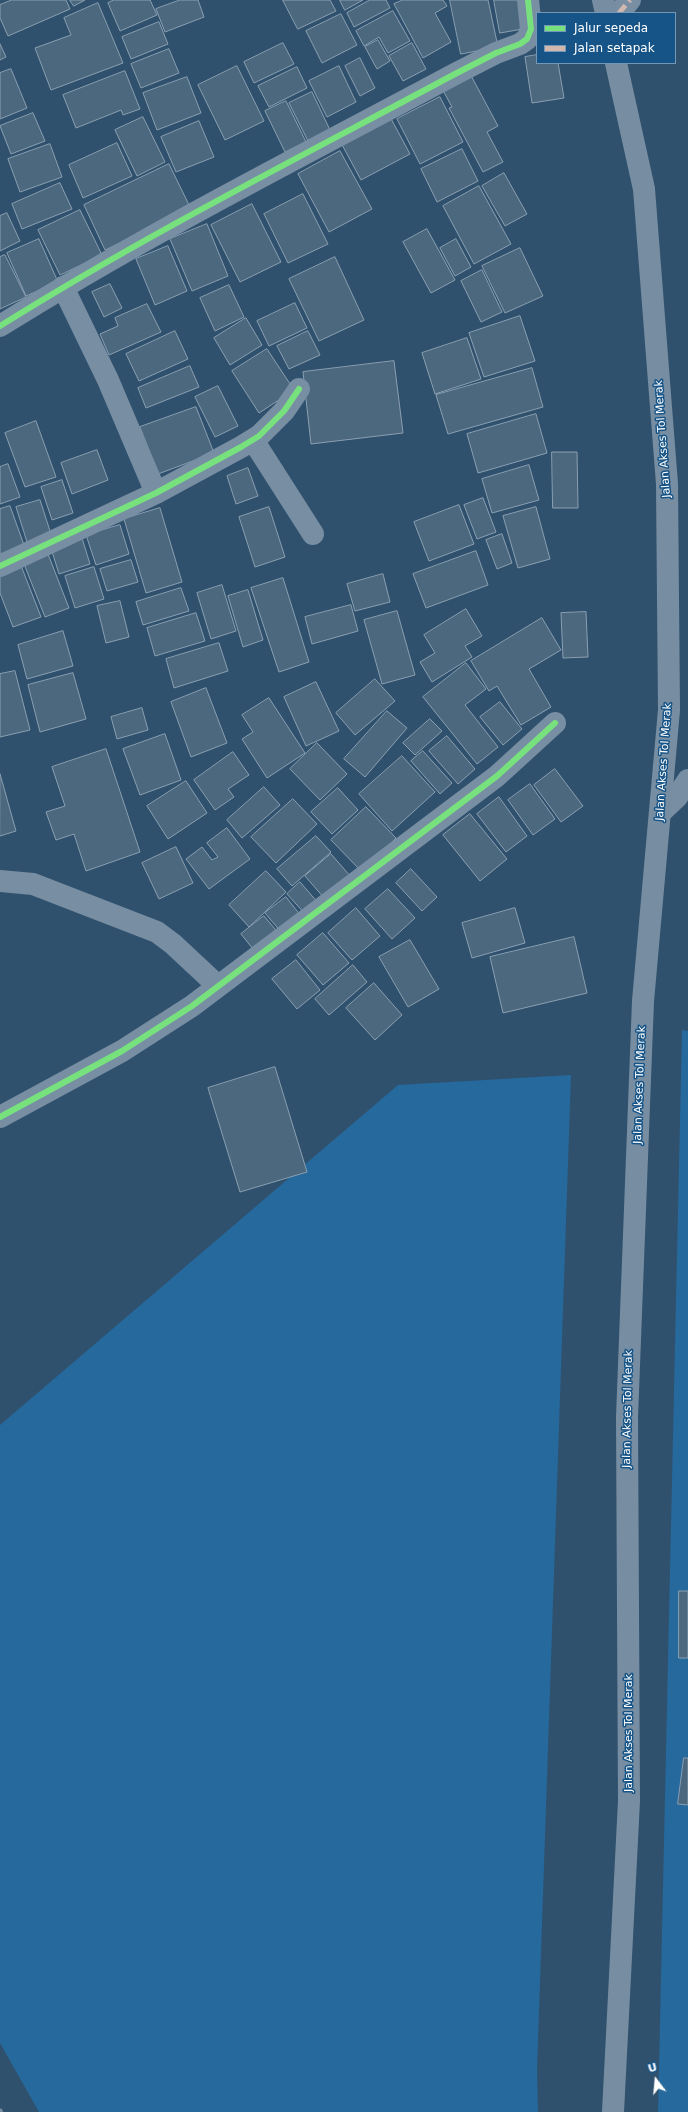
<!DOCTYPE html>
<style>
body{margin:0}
#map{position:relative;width:688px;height:2112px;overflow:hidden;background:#30516d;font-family:"DejaVu Sans",sans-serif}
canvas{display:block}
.legend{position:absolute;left:536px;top:12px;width:140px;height:52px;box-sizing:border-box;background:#165487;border:1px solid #7398b7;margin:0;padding:5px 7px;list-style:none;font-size:12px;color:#fff}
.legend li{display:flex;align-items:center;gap:8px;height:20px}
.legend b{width:20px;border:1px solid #7398b7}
.north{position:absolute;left:636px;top:2060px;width:40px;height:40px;-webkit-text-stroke:3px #165487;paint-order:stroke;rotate:344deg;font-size:11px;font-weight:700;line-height:16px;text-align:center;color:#fff}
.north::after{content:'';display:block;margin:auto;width:14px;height:18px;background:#fff;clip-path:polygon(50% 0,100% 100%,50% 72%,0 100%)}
</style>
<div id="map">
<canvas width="688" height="2112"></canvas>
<ul class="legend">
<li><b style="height:5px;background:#77e17e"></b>Jalur sepeda</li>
<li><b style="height:5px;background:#d1b7ad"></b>Jalan setapak</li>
</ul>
<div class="north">U</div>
</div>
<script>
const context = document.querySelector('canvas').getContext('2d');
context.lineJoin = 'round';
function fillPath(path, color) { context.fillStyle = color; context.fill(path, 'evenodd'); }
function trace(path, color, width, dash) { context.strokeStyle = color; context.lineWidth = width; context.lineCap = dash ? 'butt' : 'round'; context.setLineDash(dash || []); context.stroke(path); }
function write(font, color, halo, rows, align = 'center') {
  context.font = font + ' "DejaVu Sans",sans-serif'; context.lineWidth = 3; context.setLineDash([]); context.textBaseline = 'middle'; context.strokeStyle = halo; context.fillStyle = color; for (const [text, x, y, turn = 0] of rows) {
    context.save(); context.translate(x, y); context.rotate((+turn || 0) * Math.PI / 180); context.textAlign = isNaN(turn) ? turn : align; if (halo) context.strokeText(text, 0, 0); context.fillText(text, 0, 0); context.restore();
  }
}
fillPath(new Path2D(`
 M682 1030 688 1031V2112H658Z
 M571 1075 537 2070 538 2112H39L0 2043V1425L398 1085Z`), '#26699d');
const building = new Path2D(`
 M12 0H66L70 9 8 36 0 18V5Z
 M70 0H85L74 6Z
 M114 0H150L157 15 120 31 108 3Z
 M180 0H198L204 17 165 32 156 9Z
 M283 0H330L336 11 298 29Z
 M340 0H363L345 10Z
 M370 0H386L390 8 354 27 347 13Z
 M403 0H443L447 6 435 13 451 42 423 58 394 4Z
 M450 0H488L498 47 461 54Z
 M494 0H518L523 29 500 33Z
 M98 3 123 63 51 90 35 48 71 35 64 18Z
 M393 11 410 41 388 53 379 37 364 46 356 31Z
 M341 14 357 45 322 63 306 31Z
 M159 22 168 44 131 59 122 37Z
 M378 40 390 61 377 69 365 47Z
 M283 43 294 64 254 83 244 62Z
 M412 43 426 69 403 81 389 56Z
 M0 44 6 57 0 60Z
 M169 49 179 73 141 88 131 64Z
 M537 55V63H558L564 98 532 103 525 57Z
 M360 58 375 88 360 96 345 66Z
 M237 66 264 121 225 140 198 85Z
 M339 66 356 102 327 117 309 81Z
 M297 67 307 88 269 107 258 86Z
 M11 69 27 108 0 119V73Z
 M468 70 498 126 487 132 503 162 483 172 449 108 452 107 440 85Z
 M125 71 140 109 123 115 121 110 76 128 63 95Z
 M187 77 201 113 157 130 143 93Z
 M312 92 330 130 308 141 289 103Z
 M440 97 463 142 420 164 397 119Z
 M286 101 306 142 285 152 265 111Z
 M33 113 45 141 11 154 0 126Z
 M389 115 410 154 361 180 340 141Z
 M143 117 165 162 137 176 115 130Z
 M199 121 214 157 176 172 161 137Z
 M117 143 132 176 83 198 69 165Z
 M50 144 62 177 20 192 8 159Z
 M462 149 478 181 437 202 421 169Z
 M340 151 372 209 329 232 298 174Z
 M169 164 191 209 105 250 84 205Z
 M504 173 527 214 505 226 482 186Z
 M60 183 72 209 22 229 12 204Z
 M479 186 511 244 474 264 443 206Z
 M303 194 328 244 288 263 264 214Z
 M252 204 281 262 240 282 211 225Z
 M80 210 102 255 60 275 38 230Z
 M7 213 20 241 0 251V216Z
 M207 224 228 276 192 291 170 239Z
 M427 229 455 280 431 293 403 242Z
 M39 239 58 282 26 296 7 253Z
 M456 239 471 267 455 276 440 248Z
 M168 246 187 291 155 305 136 259Z
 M520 248 543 296 505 313 482 266Z
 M5 255 26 297 0 309V257Z
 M335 257 364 320 319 341 289 279Z
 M482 270 502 312 481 322 461 281Z
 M110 284 122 308 104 317 92 292Z
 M229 285 244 317 215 331 200 298Z
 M295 303 307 328 269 346 257 321Z
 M147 304 161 332 109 355 100 334 118 326 115 318Z
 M520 316 535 361 484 377 469 333Z
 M246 318 262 345 230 365 214 338Z
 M175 331 188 359 139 381 126 354Z
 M308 331 320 355 289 369 277 346Z
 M467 338 481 379 435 394 422 353Z
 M267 349 294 390 259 413 232 371Z
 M394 361 403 433 311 444 303 372Z
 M190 366 199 387 146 408 138 388Z
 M532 368 543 407 448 434 436 395Z
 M218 386 238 426 215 437 195 397Z
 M196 407 214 453 158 474 140 427Z
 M536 414 547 453 478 473 467 434Z
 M36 421 56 477 25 487 5 433Z
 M97 450 108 480 72 494 61 463Z
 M552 452H577L578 508H553Z
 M8 464 20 497 0 504V467Z
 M529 465 539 500 492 513 482 479Z
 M248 468 258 496 236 504 227 476Z
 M62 480 73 513 52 520 41 487Z
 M483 498 496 532 477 539 464 505Z
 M40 500 51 534 27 542 16 507Z
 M459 505 474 544 429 561 414 522Z
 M10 506 24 545 0 554V509Z
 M269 507 285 557 255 567 239 517Z
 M536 507 550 559 518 568 503 516Z
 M160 508 182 582 146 593 124 519Z
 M120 525 129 554 96 565 86 535Z
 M502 534 512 563 497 569 486 540Z
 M82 538 90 564 59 574 51 548Z
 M476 551 488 585 426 608 413 574Z
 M48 554 69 608 45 617 24 564Z
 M131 560 138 582 107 591 100 569Z
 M20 563 41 617 13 627 0 593V570Z
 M94 567 104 599 75 608 65 576Z
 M383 574 390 602 355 611 347 584Z
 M283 578 309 662 279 672 251 588Z
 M222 585 236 631 211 639 197 593Z
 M181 588 189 611 143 625 136 602Z
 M248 590 263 640 243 647 228 596Z
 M120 601 129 637 106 643 97 606Z
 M351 605 358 631 312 644 305 617Z
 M466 609 482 636 465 646 472 657 432 682 420 662 435 653 424 635Z
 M397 611 415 675 382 684 364 620Z
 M586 612 588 657 563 658 561 613Z
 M196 613 205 641 155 656 147 628Z
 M542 618 561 650 529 669 551 707 521 725 497 686 489 691 471 661Z
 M63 631 73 666 27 679 18 645Z
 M219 643 228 671 174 688 166 659Z
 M466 663 486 689 465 705 498 747 477 764 423 697Z
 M15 671 30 730 0 737V674Z
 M73 673 86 719 40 732 28 685Z
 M375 679 395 701 355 735 336 713Z
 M316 682 339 731 306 746 284 697Z
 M206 688 227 743 191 757 171 702Z
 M269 698 305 753 267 778 242 739 253 732 242 715Z
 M500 702 522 729 503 745 480 717Z
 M142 708 148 730 117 739 111 717Z
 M387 711 407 728 365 777 344 759Z
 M430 719 442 731 415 755 403 743Z
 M165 734 181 780 140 795 123 749Z
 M447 736 475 769 458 784 429 751Z
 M317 743 347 774 320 800 290 769Z
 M106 749 140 852 86 871 74 834 56 840 46 812 65 806 52 767Z
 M423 751 452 783 440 794 411 761Z
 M233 752 249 775 228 789 234 797 215 810 194 780Z
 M402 756 435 792 392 831 359 794Z
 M555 769 583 806 561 822 534 785Z
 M0 774 16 831 0 836Z
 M186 781 207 813 168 839 147 806Z
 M530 784 555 819 533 835 508 800Z
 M264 787 280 805 242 838 227 820Z
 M338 788 358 810 332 834 311 812Z
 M499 797 527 836 506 852 477 814Z
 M293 799 317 824 276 863 251 837Z
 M366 807 396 838 362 872 331 840Z
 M470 814 507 859 480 881 443 835Z
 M227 828 250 859 209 889 186 859 202 847 212 860 218 857 207 843Z
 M316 836 331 852 292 886 277 869Z
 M176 847 193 883 159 899 142 863Z
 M331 854 351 877 325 899 305 876Z
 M411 869 437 897 422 911 396 883Z
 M266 871 286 892 249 927 229 905Z
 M300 882 319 904 306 915 287 894Z
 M388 889 415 918 392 939 365 909Z
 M286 897 301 916 281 932 265 913Z
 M356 908 380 936 352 960 328 933Z
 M515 908 525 943 472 958 462 923Z
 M264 916 280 935 257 954 241 934Z
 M323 933 349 963 323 985 297 955Z
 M574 937 587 993 503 1013 490 957Z
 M410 940 439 989 408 1007 379 957Z
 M296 960 320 990 297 1009 272 979Z
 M353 965 367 982 329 1015 315 999Z
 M374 983 402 1015 375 1040 346 1008Z
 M275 1067 307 1172 240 1192 208 1088Z
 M679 1591H688V1658H679Z
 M684 1758H688V1805L678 1804Z`);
fillPath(building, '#4c687e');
trace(building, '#8a9fb1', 1);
trace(new Path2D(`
 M619 13 630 0
 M63 287 108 380 156 493
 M0 326C147 234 302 156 455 74L496 53 520 44 527 39 531 29 528 0
 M253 440 313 534
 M0 566 156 493 241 447 259 436 284 411 299 389
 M660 813 677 797 688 780
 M0 881 33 884 157 932 173 944 218 986
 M0 1117 122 1051 192 1006 497 776 555 723`), '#778ea3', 22);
trace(new Path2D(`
 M603 0 606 13
 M613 2112 629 1801 627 1417 643 1001 669 710 667 484 644 189 616 63`), '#778ea2', 22);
trace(new Path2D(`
 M0 2109 2 2112`), '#788fa3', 3, [7, 3]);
trace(new Path2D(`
 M619 13 630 0`), '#d1b7ad', 5, [10, 5]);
trace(new Path2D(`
 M0 326C147 234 302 156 455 74L496 53 520 44 527 39 531 29 528 0
 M0 566 156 493 241 447 259 436 284 411 299 389
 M0 1117 122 1051 192 1006 497 776 555 723`), '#77e17e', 6);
write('11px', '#fff', '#165487', [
 ["Jalan Akses Tol Merak",663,439,-94],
 ["Jalan Akses Tol Merak",664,762,-86],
 ["Jalan Akses Tol Merak",640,1085,-88],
 ["Jalan Akses Tol Merak",628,1409,-89],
 ["Jalan Akses Tol Merak",629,1733,-90]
]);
</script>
